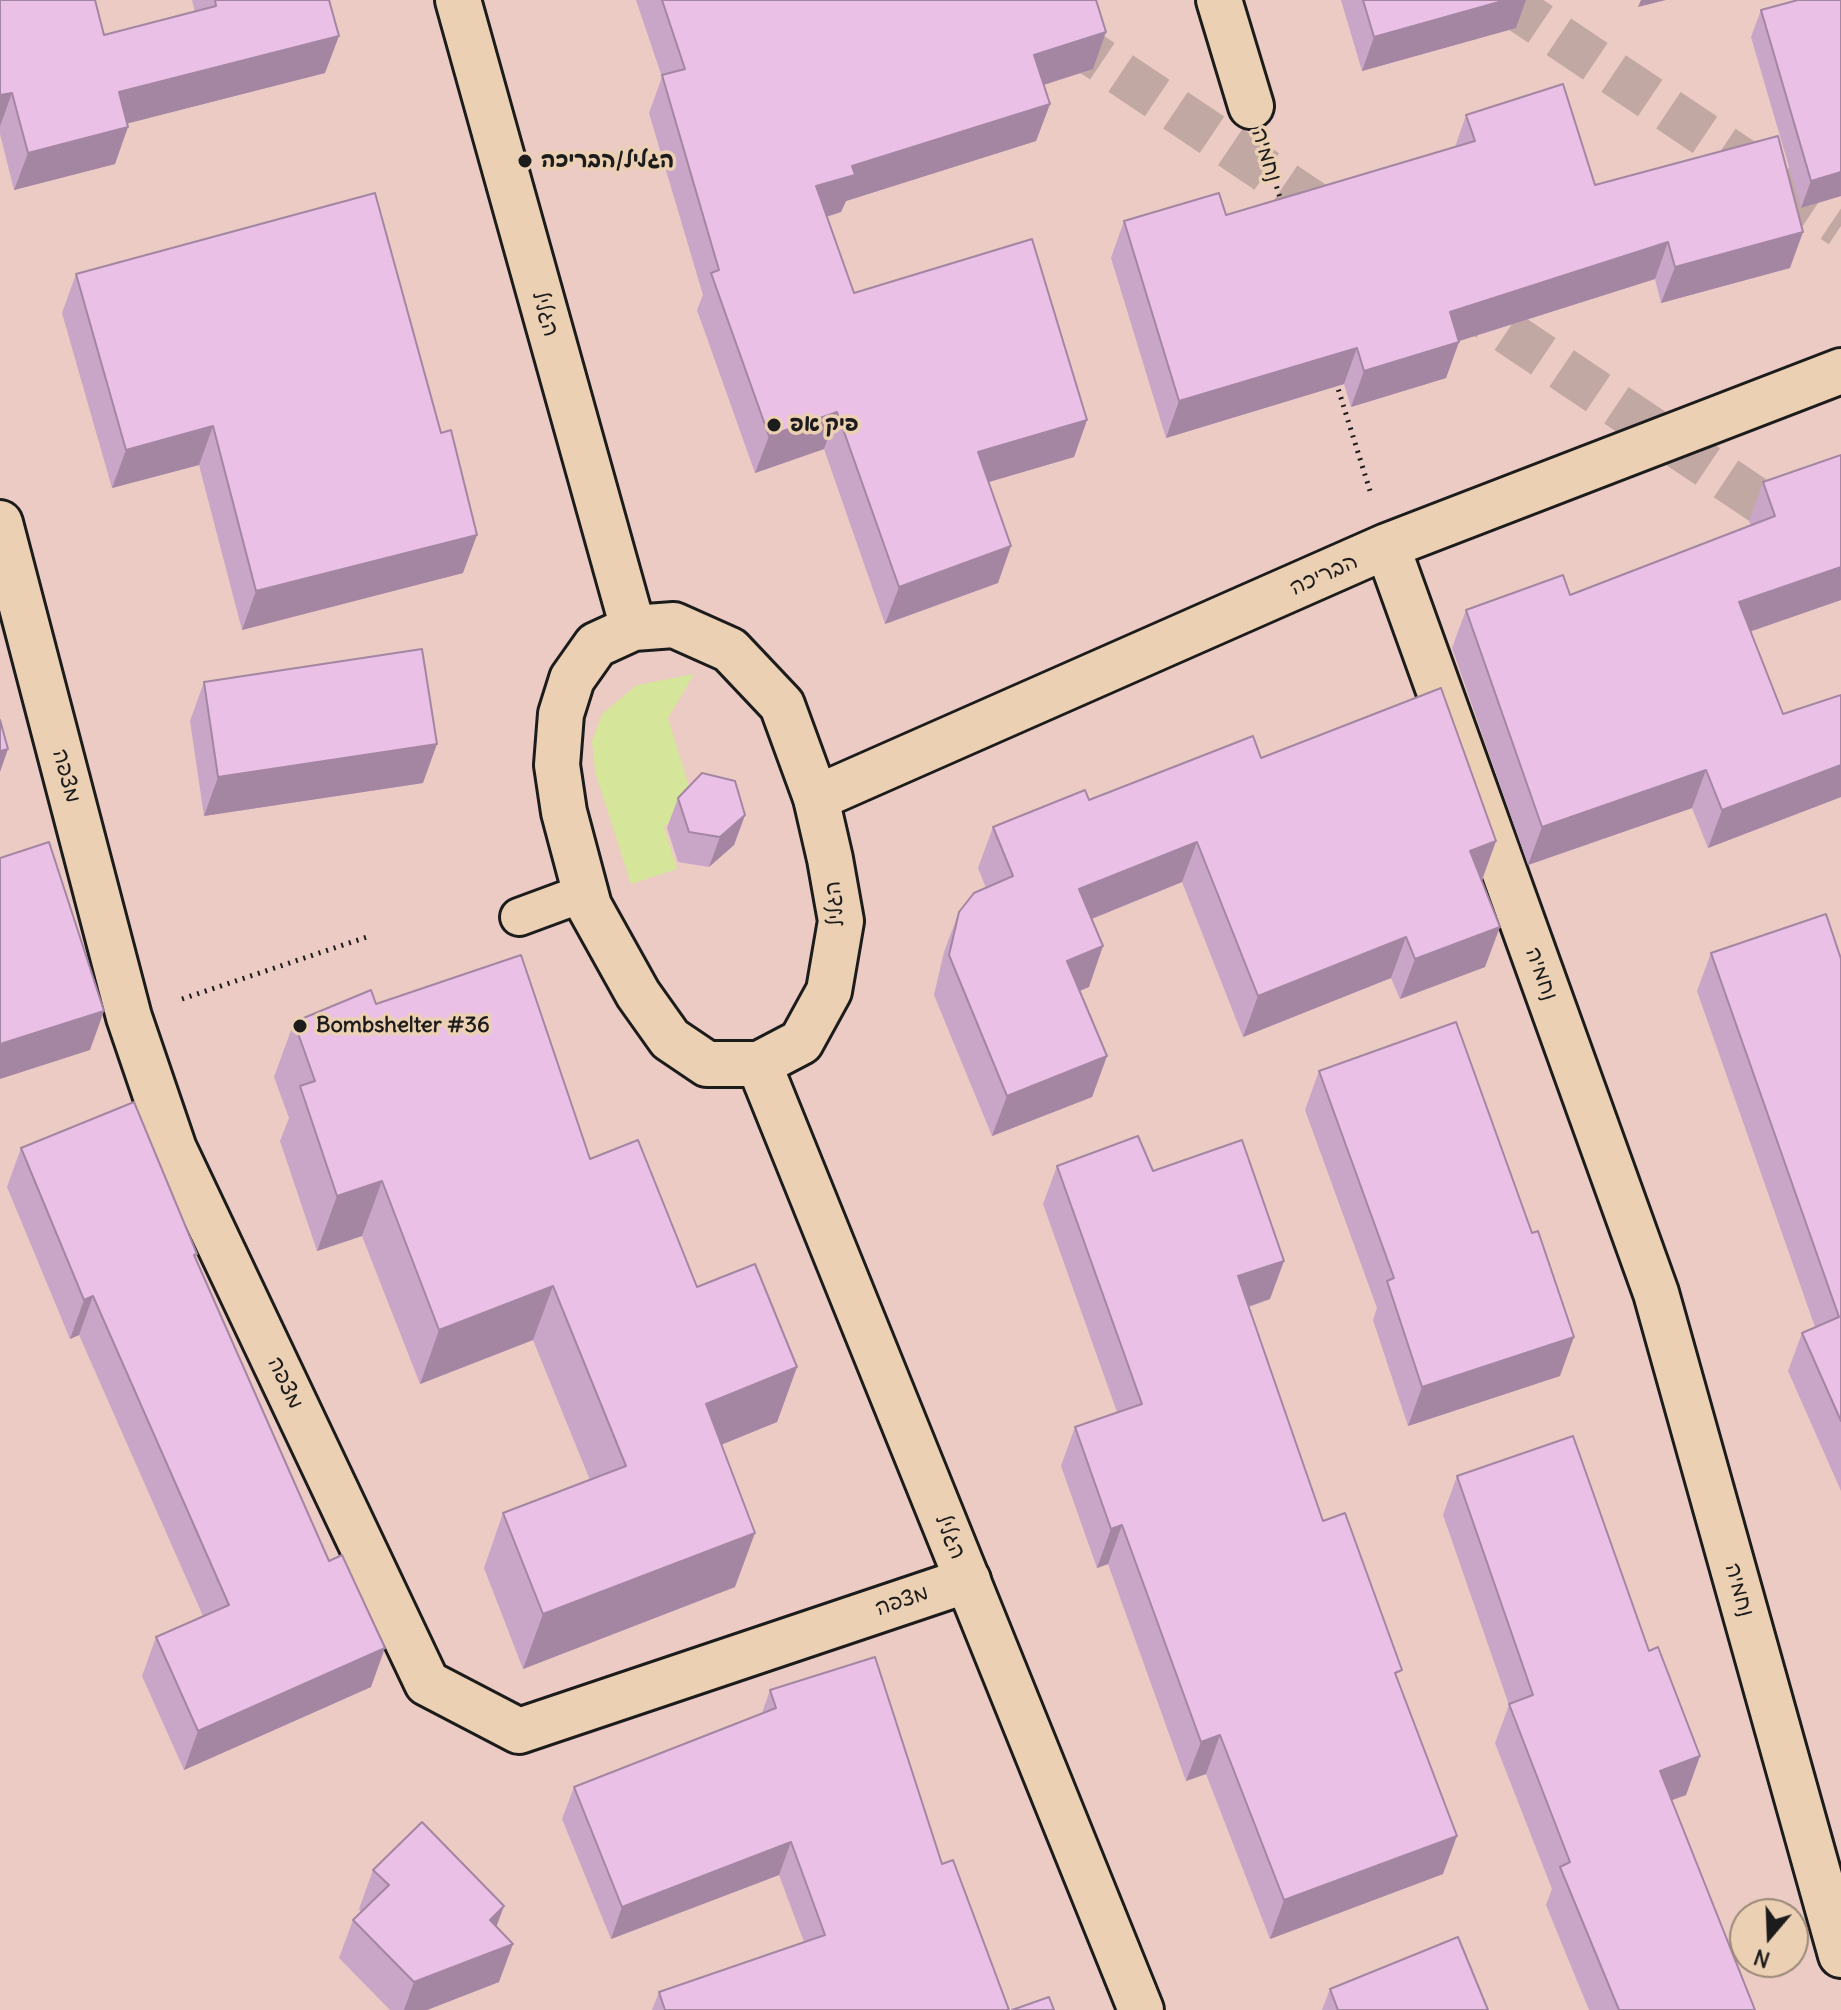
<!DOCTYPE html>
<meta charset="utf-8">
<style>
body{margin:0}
#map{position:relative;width:1841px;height:2010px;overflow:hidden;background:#ebcbc3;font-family:Delius,sans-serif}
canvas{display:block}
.north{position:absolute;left:1729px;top:1898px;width:80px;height:80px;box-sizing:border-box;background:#ecd0b3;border:2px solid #987;border-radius:50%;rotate:199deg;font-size:22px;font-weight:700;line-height:32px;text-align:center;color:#1c1c1c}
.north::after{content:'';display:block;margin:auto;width:28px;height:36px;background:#1c1c1c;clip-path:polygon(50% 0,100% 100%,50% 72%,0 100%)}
</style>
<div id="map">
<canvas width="1841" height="2010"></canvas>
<div class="north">N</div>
</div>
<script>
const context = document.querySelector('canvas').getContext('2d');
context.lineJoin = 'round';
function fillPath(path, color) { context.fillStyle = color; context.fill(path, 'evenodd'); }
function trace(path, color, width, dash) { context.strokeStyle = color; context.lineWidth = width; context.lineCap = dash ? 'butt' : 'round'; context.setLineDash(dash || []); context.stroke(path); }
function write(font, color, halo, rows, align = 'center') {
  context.font = font + ' Delius,"Playpen Sans Hebrew",sans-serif'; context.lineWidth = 7; context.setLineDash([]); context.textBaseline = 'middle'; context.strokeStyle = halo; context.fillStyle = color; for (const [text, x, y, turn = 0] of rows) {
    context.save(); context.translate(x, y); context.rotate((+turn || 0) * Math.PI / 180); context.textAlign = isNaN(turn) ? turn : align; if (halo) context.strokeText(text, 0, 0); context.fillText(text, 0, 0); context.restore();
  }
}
fillPath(new Path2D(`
 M694 674 668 718 692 796 664 827 677 869 631 884 595 772 592 741 602 714 637 685Z`), '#d5e599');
trace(new Path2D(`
 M1011 0 1348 226
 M1504 0 1841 226
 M1452 295 1841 556`), '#c2a8a2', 44, [44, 22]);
const service = new Path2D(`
 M519 917 584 893`);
const minor = new Path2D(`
 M1219 0 1251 106
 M0 523 129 1017 174 1149 427 1683 519 1731 968 1580
 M1387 546 1656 1293 1841 1955
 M816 798 1387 546 1841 371`);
const tertiary = new Path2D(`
 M458 0 633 628
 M674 625 730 650 782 705 816 798 830 859 841 921 829 991 801 1042 759 1064H707L670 1039 638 994 589 906 564 812 557 765 561 714 572 679 596 645 633 628Z
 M759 1064 1141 2010`);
trace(service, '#1c1c1c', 42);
trace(minor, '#1c1c1c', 50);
trace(tertiary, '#1c1c1c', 50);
trace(new Path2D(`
 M1267 156 1282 204
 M1336 382 1371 494
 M182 999 370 936`), '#1c1c1c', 5, [2, 6]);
trace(service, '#ecd0b3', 36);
trace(minor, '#ecd0b3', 44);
trace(tertiary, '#ecd0b3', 44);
fillPath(new Path2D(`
 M0 0 104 35 195 12 192 0H329L325 73 127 123 115 164 14 190 0 134Z
 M636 0H1096L1093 69 1044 85 1050 104 1036 141 846 201 841 212 827 217 854 293 1087 420 1074 457 989 482 998 583 885 624 824 449 755 473 697 310 703 295 649 113 662 77Z
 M1341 0H1526L1516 28 1362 71Z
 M1841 0V196L1801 208 1751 37 1761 10Z
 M1466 115 1595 185 1790 268 1661 303 1655 279 1459 341 1446 378 1351 407 1344 384 1166 438 1111 258 1124 221 1226 215 1455 147Z
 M76 274 441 433 463 573 242 630 199 465 112 488 62 313Z
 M1841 455V600L1751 631 1783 714 1841 695V797L1708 848 1692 808 1528 865 1452 648 1466 610 1570 595 1751 526 1749 521 1763 482Z
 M204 682 423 783 204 816 190 721Z
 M1261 758 1496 841 1482 881 1485 967 1400 999 1391 978 1243 1037 1182 882 1092 919 1089 987 1080 991 1107 1056 1092 1097 992 1136 934 995 944 952 959 912 986 888 978 868 993 827 1089 800Z
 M678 798 745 815 734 845 709 867 678 862 667 828Z
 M1711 953 1841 959V1491L1788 1371 1802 1333 1815 1327 1697 991Z
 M376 1004 590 1159 697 1287 797 1367 777 1422 721 1445 735 1587 523 1669 484 1568 503 1513 590 1480 533 1340 420 1384 362 1236 317 1251 280 1141 289 1118 274 1077 294 1022Z
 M1319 1071 1560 1376 1408 1426 1373 1320 1377 1308 1305 1110Z
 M21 1148 196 1258 371 1687 184 1770 142 1676 156 1637 203 1616 79 1335 70 1339 7 1187Z
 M1057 1166 1153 1171 1270 1299 1249 1307 1323 1521 1398 1680 1443 1874 1270 1939 1206 1774 1186 1781 1108 1564 1097 1568 1061 1466 1075 1427 1117 1412 1043 1204Z
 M1457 1476 1649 1651 1700 1756 1686 1795 1671 1800 1755 2010H1589L1546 1905 1552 1889 1495 1743 1509 1705 1443 1515Z
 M770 1690 942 1864 1009 2010H652L659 1992 804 1942 779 1875 611 1939 562 1819 574 1787 762 1713Z
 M373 1870 496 1927 499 1982 427 2010H390L339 1958 353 1920 361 1912 359 1909Z
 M1330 1989 1488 2010H1322Z`), '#c9a5c7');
fillPath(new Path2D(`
 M1506 0H1526L1516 28 1362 71 1374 37Z
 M1641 0H1666L1638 7Z
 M1106 32 1093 69 1021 92 1034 55Z
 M339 36 325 73 106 129 119 92Z
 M12 93 0 126V95Z
 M1050 104 1036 141 846 201 841 212 802 224 816 186 852 166Z
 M128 127 115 164 14 190 28 153Z
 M1841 172V196L1801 208 1811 181Z
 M1803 232 1790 268 1661 303 1675 267Z
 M1668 242 1655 279 1437 348 1450 312Z
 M1459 342 1446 378 1351 407 1364 371Z
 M1357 348 1344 384 1166 438 1179 401Z
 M837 412 824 449 755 473 769 436Z
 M1087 420 1074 457 965 489 978 452Z
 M213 426 199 465 112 488 126 450Z
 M477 535 463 573 242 630 256 591Z
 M1011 546 998 583 885 624 899 587Z
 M1841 567V600L1726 640 1739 602Z
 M437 744 423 783 204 816 218 777Z
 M8 749 0 772V751Z
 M1841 765V797L1708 848 1722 810Z
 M1706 770 1692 808 1528 865 1542 827Z
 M745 815 734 845 709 867 720 837Z
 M1496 841 1481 882 1470 851Z
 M1197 842 1182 882 1064 930 1079 889Z
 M1500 927 1485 967 1400 999 1415 959Z
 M1406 937 1391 978 1243 1037 1258 996Z
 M1103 946 1089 987 1052 1002 1067 961Z
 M104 1011 90 1050 0 1079V1044Z
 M1107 1056 1092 1097 992 1136 1007 1096Z
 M382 1181 362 1236 317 1251 337 1196Z
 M1284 1261 1270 1299 1224 1315 1238 1276Z
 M553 1286 533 1340 420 1384 439 1330Z
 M93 1296 79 1335 70 1339 84 1300Z
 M1574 1337 1560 1376 1408 1426 1422 1387Z
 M797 1367 777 1422 686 1459 706 1404Z
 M1122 1525 1108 1564 1097 1568 1111 1529Z
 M755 1533 735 1587 523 1669 543 1614Z
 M385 1648 371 1687 184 1770 198 1731Z
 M1220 1735 1206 1774 1186 1781 1201 1742Z
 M1700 1756 1686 1795 1645 1810 1660 1771Z
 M1457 1836 1443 1874 1270 1939 1284 1900Z
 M791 1842 779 1875 611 1939 622 1907Z
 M504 1906 490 1944H513L499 1982 427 2010H404L414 1982 490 1920Z`), '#a486a2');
const building = new Path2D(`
 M0 0H95L104 35 216 6 215 0H329L339 36 119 92 128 127 28 153 12 93 0 95Z
 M662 0H1096L1106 32 1034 55 1050 104 852 166 855 175 816 186 854 293 1032 239 1087 420 978 452 1011 546 899 587 837 412 769 436 711 273 719 270 662 75 685 69Z
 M1363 0H1506L1374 37Z
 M1798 0H1841V172L1811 181 1761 10Z
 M1563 84 1595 185 1778 136 1803 232 1675 267 1668 242 1450 312 1459 342 1364 371 1357 348 1179 401 1124 221 1219 193 1226 215 1475 141 1466 115Z
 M375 193 441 433 451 430 477 535 256 591 213 426 126 450 76 274Z
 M1841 455V567L1739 602 1783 714 1841 695V765L1722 810 1706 770 1542 827 1466 610 1563 575 1570 595 1775 516 1763 482Z
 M422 649 437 744 218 777 204 682Z
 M1441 688 1496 841 1470 851 1500 927 1415 959 1406 937 1258 996 1197 842 1079 889 1103 946 1067 961 1107 1056 1007 1096 949 955 959 912 974 893 1013 876 993 827 1085 790 1089 800 1253 736 1261 758Z
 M0 720 8 749 0 751Z
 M702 773 735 781 745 815 720 837 689 832 678 798Z
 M49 842 104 1011 0 1044V858Z
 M1826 914 1841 959V1421L1802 1333 1839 1317 1711 953Z
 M521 955 590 1159 638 1140 697 1287 755 1264 797 1367 706 1404 755 1533 543 1614 503 1513 626 1466 553 1286 439 1330 382 1181 337 1196 300 1086 315 1081 294 1022 371 990 376 1004Z
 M1456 1022 1532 1233 1538 1231 1574 1337 1422 1387 1387 1281 1394 1278 1319 1071Z
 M134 1102 197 1254 194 1255 329 1561 342 1555 385 1648 198 1731 156 1637 229 1605 93 1296 84 1300 21 1148Z
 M1138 1136 1153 1171 1242 1140 1284 1261 1238 1276 1323 1521 1345 1513 1402 1670 1395 1673 1457 1836 1284 1900 1220 1735 1201 1742 1122 1525 1111 1529 1075 1427 1142 1404 1057 1166Z
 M1573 1436 1649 1651 1658 1647 1700 1756 1660 1771 1755 2010H1619L1560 1867 1570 1862 1509 1704 1533 1695 1457 1476Z
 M875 1657 942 1864 953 1860 1009 2010H665L659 1992 825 1935 791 1842 622 1907 574 1787 776 1708 770 1690Z
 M422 1822 504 1906 490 1920 513 1944 414 1982 353 1920 389 1885 373 1870Z
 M1458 1937 1488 2010H1338L1330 1989Z
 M1049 1997 1054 2010H1012Z`);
fillPath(building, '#eac0e7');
trace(building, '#a486a2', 2);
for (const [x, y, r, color] of [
 [525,161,8,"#1c1c1c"],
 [774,425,8,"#1c1c1c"],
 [300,1026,8,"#1c1c1c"]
]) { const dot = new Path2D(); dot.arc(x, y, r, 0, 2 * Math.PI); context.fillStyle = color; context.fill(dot); trace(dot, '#ecd0b3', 3); }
write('22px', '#1c1c1c', '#ecd0b3', [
 ["נחמיה",1266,155,73],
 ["הגליל",545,314,74],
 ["הבריכה",1324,575,-24],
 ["מצפה",66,776,75],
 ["הגליל",835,904,-95],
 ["נחמיה",1541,974,70],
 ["מצפה",285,1383,65],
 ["הגליל",950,1537,68],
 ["נחמיה",1739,1590,74],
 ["מצפה",902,1601,-18]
]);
write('bold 22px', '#1c1c1c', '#ecd0b3', [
 ["הגליל/הבריכה",541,161],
 ["פיק אפ",790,425],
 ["Bombshelter #36",316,1026]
], 'left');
</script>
